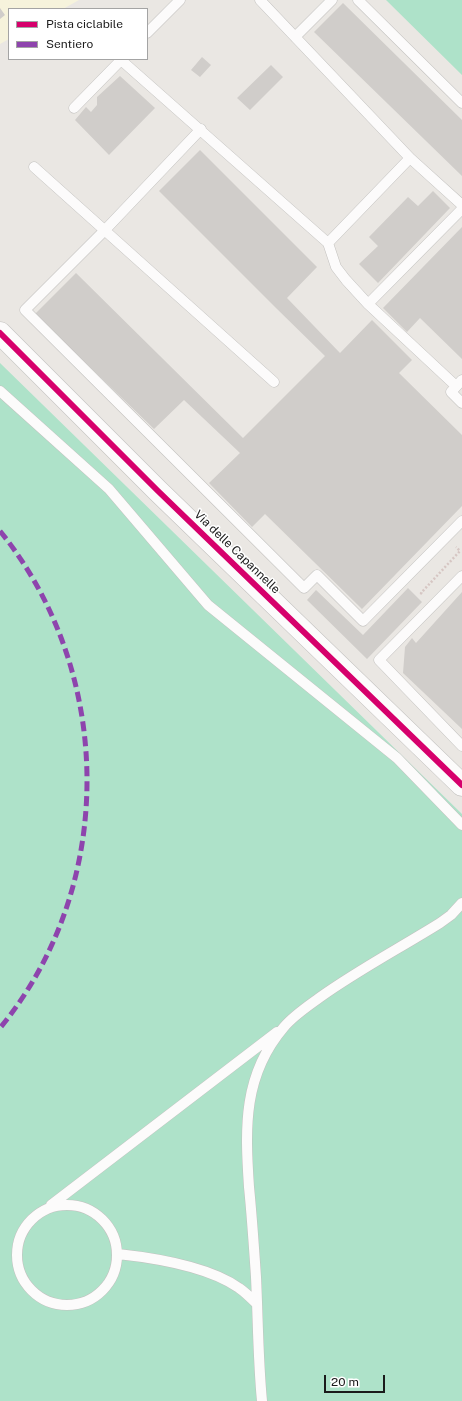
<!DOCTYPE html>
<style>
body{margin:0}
#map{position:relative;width:462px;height:1401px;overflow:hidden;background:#eae7e3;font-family:"Public Sans",sans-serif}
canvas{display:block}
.legend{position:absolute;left:8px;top:8px;width:140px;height:52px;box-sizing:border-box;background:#fff;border:1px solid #a4a4a4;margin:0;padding:5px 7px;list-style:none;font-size:12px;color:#1b1b1b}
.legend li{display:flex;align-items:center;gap:8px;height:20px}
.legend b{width:20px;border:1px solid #a4a4a4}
.scale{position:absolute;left:324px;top:1375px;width:61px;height:18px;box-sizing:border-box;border:2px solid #1b1b1b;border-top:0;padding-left:5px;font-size:12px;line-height:14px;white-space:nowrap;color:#1b1b1b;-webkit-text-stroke:3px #fff;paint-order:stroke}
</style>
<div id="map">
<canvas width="462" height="1401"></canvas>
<ul class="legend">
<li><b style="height:5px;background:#d6006c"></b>Pista ciclabile</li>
<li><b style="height:5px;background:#8e44ad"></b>Sentiero</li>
</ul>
<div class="scale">20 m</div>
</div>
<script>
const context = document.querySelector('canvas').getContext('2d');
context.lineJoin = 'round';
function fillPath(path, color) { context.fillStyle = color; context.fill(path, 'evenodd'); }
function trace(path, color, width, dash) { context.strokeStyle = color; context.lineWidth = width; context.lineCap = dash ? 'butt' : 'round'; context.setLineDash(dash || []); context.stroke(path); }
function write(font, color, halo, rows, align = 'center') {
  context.font = font + ' "Public Sans",sans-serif'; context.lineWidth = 3; context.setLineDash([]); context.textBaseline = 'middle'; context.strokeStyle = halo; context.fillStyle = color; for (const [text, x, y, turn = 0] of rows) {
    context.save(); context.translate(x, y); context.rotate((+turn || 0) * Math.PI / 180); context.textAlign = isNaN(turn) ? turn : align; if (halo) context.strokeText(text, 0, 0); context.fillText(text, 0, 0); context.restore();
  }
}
fillPath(new Path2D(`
 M0 0H79L63 9H9V39L0 44Z`), '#f6f3dc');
fillPath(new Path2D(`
 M386 0H462V75Z
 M0 363 462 814V1401H0Z`), '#aee2c9');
fillPath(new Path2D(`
 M343 3 462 120V176L314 32Z
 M0 8 5 15 0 19Z
 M202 57 211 65 200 77 191 70Z
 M271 65 283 77 250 110 237 98Z
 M120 76 155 108 109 155 75 120 86 107 91 112 97 105V97Z
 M200 150 317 267 287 298 340 353 372 320 412 360 399 373 462 435V506L362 609 265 514 252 527 209 483 240 453 184 400 154 429 35 314 76 273 243 438 325 356 276 308 159 191Z
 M433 191 450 208 378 283 359 264 378 246 369 237 408 197 418 206Z
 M462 227V359L420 318 407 332 383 308Z
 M408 588 422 602 367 659 307 600 316 590 363 635Z
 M462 592V729L403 673 405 647 412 638 416 643Z`), '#d0cdca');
const service = new Path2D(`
 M260 0 410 158 462 205
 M358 0 462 103
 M147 33 180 0
 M295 37 332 0
 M121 60 328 243 410 158
 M74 108 122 59
 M201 129 105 230 25 310 304 588 317 575 363 621 462 521
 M34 167 274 382
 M328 243 336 267 346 280 368 304 456 386
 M368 304 462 209
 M462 380 451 392 462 403
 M0 391 109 489 208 605 397 758 462 825
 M462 576 379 660 462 746
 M17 1255a50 50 0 1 1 100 0a50 50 0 1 1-100 0Z
 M51 1205 277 1032
 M118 1254C155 1258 208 1266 239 1288 245 1292 251 1298 257 1304
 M262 1401C258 1360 258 1319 256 1277 254 1247 252 1217 249 1187 245 1127 243 1075 284 1027 293 1016 308 1006 319 998 358 970 400 948 440 923L451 915 462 903`);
const tertiary = new Path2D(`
 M0 333 158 491 462 785`);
trace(service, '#c2c1bf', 11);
trace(tertiary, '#c2c1bf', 23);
trace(new Path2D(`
 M422 594 421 593 460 551 456 547`), '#d6c6c3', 2.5, [2, 2]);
trace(service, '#fcfbfb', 10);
trace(tertiary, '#fcfbfb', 22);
trace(new Path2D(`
 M0 531C115 673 117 886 0 1028`), '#8e44ad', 5, [10, 5]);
trace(new Path2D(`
 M0 333 158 491 462 785`), '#d6006c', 6);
write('12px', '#1b1b1b', '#fff', [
 ["Via delle Capannelle",237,552,44]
]);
</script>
